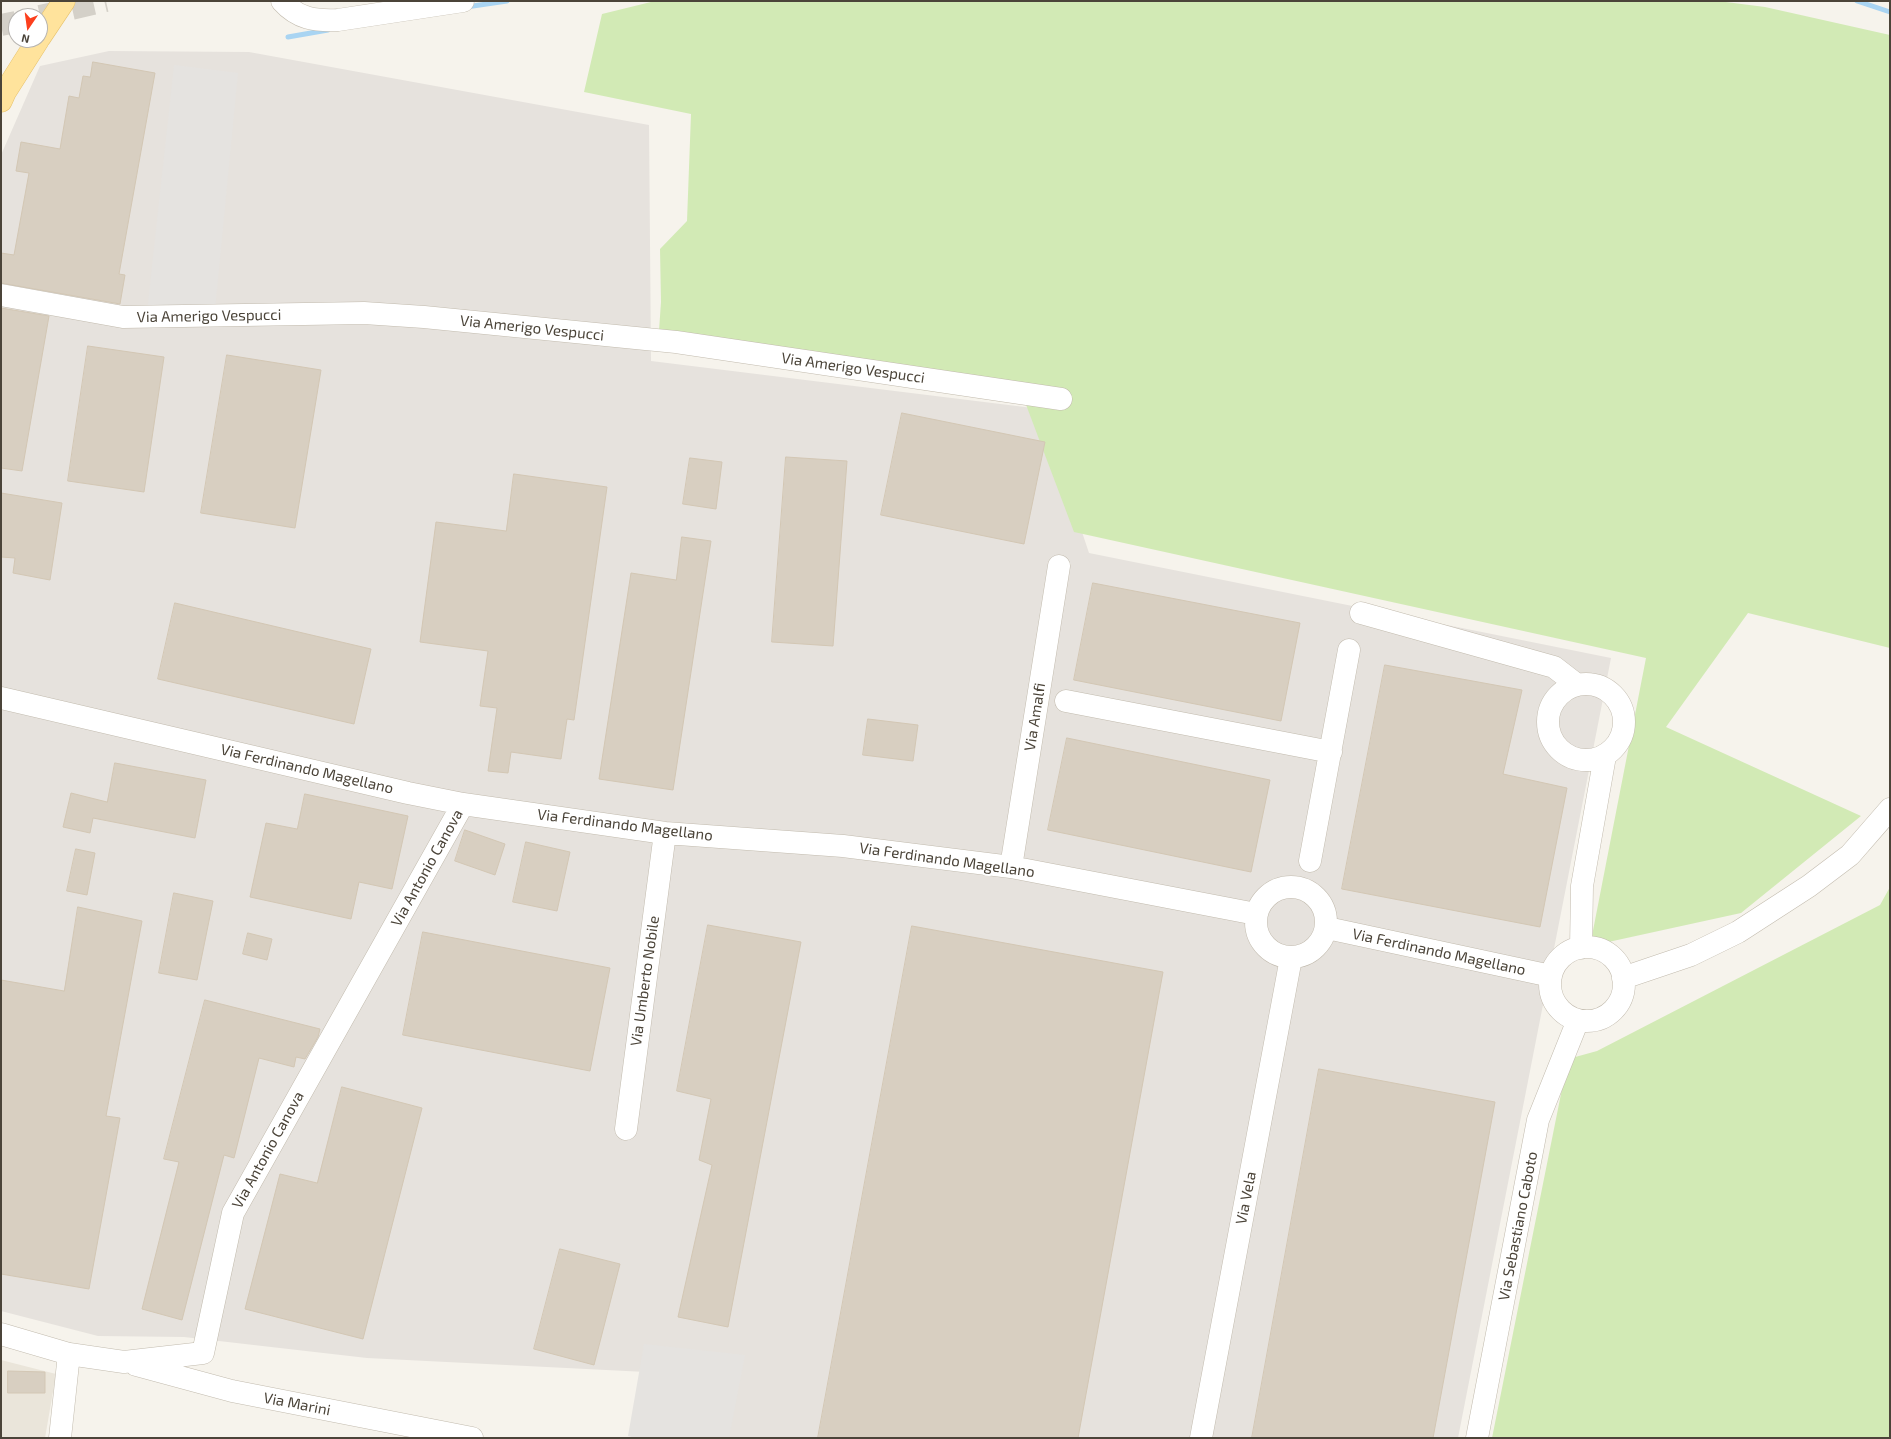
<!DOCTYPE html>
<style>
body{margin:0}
#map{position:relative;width:1891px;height:1439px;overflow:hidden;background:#f6f3ec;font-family:"Exo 2",sans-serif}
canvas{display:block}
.frame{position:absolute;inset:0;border:2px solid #4b4439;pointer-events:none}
.north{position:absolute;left:8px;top:8px;width:40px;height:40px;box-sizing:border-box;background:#fff;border:1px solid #b7b4b0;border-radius:50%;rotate:193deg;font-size:11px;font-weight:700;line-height:16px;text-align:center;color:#4b4439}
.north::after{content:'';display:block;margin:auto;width:14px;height:18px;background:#fc3f1d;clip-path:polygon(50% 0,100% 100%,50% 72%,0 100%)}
</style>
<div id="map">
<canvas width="1891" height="1439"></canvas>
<div class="frame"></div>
<div class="north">N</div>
</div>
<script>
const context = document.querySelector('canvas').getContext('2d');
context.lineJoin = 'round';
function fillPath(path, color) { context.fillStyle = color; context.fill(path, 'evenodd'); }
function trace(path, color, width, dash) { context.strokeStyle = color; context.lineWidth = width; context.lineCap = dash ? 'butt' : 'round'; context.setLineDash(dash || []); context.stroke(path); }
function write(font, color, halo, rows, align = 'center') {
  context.font = font + ' "Exo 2",sans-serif'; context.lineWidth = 4; context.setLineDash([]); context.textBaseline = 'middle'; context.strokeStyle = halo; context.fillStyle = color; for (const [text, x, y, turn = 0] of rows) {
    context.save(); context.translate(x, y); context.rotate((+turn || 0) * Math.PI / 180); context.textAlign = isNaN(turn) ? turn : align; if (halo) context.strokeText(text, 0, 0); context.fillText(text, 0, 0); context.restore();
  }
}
fillPath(new Path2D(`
 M1 1360 56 1374 45 1438H1Z`), '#eae5da');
fillPath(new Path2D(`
 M109 51 249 52 649 125 651 361 1041 409 1089 553 1611 658 1458 1438H646V1372L367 1358 184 1337 98 1336 1 1311V155L40 66Z`), '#e6e2dd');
fillPath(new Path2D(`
 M655 1H1718L1765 7 1890 35V648L1748 613 1666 727 1861 816 1741 913 1590 946 1646 658 1074 532 1025 402 658 345 661 302 660 249 687 221 691 114 584 92 602 14Z
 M1890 887V1438H1492L1568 1059 1597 1051 1880 905Z`), '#d2eab5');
fillPath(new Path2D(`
 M174 65 238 73 215 310 147 312Z
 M644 1344 745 1355 729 1438H635L628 1436Z`), '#e5e3e0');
trace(new Path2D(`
 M1857 1 1890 12
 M466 7 507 1
 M288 37 328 30`), '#a9d4f2', 5);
const building = new Path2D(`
 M93 62 155 73 119 274 125 275 120 304 1 283V253L14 255 29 173 16 171 21 142 60 149 69 96 79 98 83 76 90 77Z
 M1 308 49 316 22 471 1 468Z
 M88 346 164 357 144 492 68 481Z
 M227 355 321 370 295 528 201 513Z
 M902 413 1045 442 1024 544 881 515Z
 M786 457 847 461 833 646 772 642Z
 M690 458 722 462 716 509 683 504Z
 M514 474 607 487 574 720 567 719 561 759 511 752 508 773 488 771 497 708 480 706 488 651 420 642 436 522 506 531Z
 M1 493 62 503 50 580 13 573 15 558 1 557Z
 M682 537 711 541 673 790 599 779 631 573 676 580Z
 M1093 583 1300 623 1281 721 1074 680Z
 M175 603 371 649 354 724 158 679Z
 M1385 665 1522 690 1503 774 1567 788 1540 927 1342 889Z
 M868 719 918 725 913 761 863 755Z
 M1067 738 1270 780 1251 872 1048 830Z
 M115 763 206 780 195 838 93 818 90 833 63 827 71 793 107 802Z
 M305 794 408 816 392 889 359 882 351 919 250 897 266 823 297 829Z
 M465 830 505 844 495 875 455 861Z
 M526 842 570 852 557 911 513 902Z
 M76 849 95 853 87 895 67 891Z
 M174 893 213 901 197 980 159 973Z
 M78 907 142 921 106 1116 120 1118 89 1289 1 1274V980L64 991Z
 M708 925 801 942 728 1327 678 1317 712 1165 699 1160 711 1099 677 1091Z
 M912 926 1163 972 1078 1438H818Z
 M423 932 610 968 590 1071 403 1035Z
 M248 933 272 939 267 960 243 954Z
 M205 1000 320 1029 318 1037 305 1059 296 1057 294 1067 259 1058 234 1158 224 1155 182 1320 142 1309 179 1162 164 1159Z
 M1319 1069 1495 1102 1433 1438H1252Z
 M342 1087 422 1108 363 1339 245 1309 280 1174 317 1183Z
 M560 1249 620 1264 594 1365 534 1349Z
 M8 1371 45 1372V1393H8Z`);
fillPath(building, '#d8cfc1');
trace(building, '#d3c7b4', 1);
trace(new Path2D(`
 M40 16 106 1
 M1 25 16 22`), '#d4d0c8', 22, [22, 11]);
const minor = new Path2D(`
 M282 1C298 19 315 21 338 20L463 1
 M1 295 123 317 364 313 424 317 676 342 1061 399
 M1361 613 1554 667 1576 684
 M1548 722a38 38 0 1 1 76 0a38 38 0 1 1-76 0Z
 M1 698 408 793 463 804 665 833 843 846 1011 867 1256 914
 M1066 701 1331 752
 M1310 861 1349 650
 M1011 867 1059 566
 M1256 922a35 35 0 1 1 70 0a35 35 0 1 1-70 0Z
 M1327 928 1551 976
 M1550 984a37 37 0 1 1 74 0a37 37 0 1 1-74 0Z
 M1581 948 1582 886 1605 756
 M1623 978 1691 955 1738 932 1809 886 1850 855 1890 809
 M626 1129 665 833
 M1 1334 69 1354 124 1362 203 1353 233 1213 463 804
 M136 1365 232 1391 472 1438
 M60 1438 69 1354
 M1201 1438 1291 958
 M1477 1438 1538 1120 1578 1020`);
const major = new Path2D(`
 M40 37 64 1
 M1 101 5 92 38 40`);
trace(minor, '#c2bbae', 23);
trace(major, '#e6c16a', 23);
trace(minor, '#fff', 22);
trace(major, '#ffe39c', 22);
write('15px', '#4b4439', '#fff', [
 ["Via Amerigo Vespucci",209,316,-1],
 ["Via Amerigo Vespucci",532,328,6],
 ["Via Amerigo Vespucci",853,368,8],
 ["Via Amalfi",1035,717,-81],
 ["Via Ferdinando Magellano",307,769,13],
 ["Via Ferdinando Magellano",625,825,7],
 ["Via Ferdinando Magellano",947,860,8],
 ["Via Antonio Canova",427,868,-61],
 ["Via Ferdinando Magellano",1439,952,12],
 ["Via Umberto Nobile",645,981,-82],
 ["Via Antonio Canova",268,1150,-61],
 ["Via Vela",1246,1198,-79],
 ["Via Sebastiano Caboto",1518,1226,-79],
 ["Via Marini",297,1404,11]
]);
</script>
